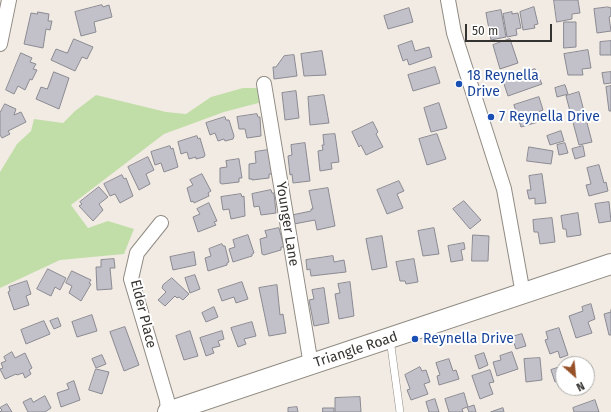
<!DOCTYPE html>
<style>
body{margin:0}
#map{position:relative;width:611px;height:412px;overflow:hidden;background:#f1ebe3;font-family:"Fira Sans",sans-serif}
canvas{display:block}
.north{position:absolute;left:555px;top:356px;width:40px;height:40px;box-sizing:border-box;background:#fff;border:1px solid #aeadac;border-radius:50%;rotate:153deg;font-size:11px;font-weight:700;line-height:16px;text-align:center;color:#353330}
.north::after{content:'';display:block;margin:auto;width:14px;height:18px;background:#975128;clip-path:polygon(50% 0,100% 100%,50% 72%,0 100%)}
.scale{position:absolute;left:465px;top:24px;width:87px;height:18px;box-sizing:border-box;border:2px solid #353330;border-top:0;padding-left:5px;font-size:12px;line-height:14px;white-space:nowrap;color:#353330;-webkit-text-stroke:3px #fff;paint-order:stroke}
</style>
<div id="map">
<canvas width="611" height="412"></canvas>
<div class="north">N</div>
<div class="scale">50 m</div>
</div>
<script>
const context = document.querySelector('canvas').getContext('2d');
context.lineJoin = 'round';
function fillPath(path, color) { context.fillStyle = color; context.fill(path, 'evenodd'); }
function trace(path, color, width, dash) { context.strokeStyle = color; context.lineWidth = width; context.lineCap = dash ? 'butt' : 'round'; context.setLineDash(dash || []); context.stroke(path); }
function write(font, color, halo, rows, align = 'center') {
  context.font = font + ' "Fira Sans",sans-serif'; context.lineWidth = 4; context.setLineDash([]); context.textBaseline = 'middle'; context.strokeStyle = halo; context.fillStyle = color; for (const [text, x, y, turn = 0] of rows) {
    context.save(); context.translate(x, y); context.rotate((+turn || 0) * Math.PI / 180); context.textAlign = isNaN(turn) ? turn : align; if (halo) context.strokeText(text, 0, 0); context.fillText(text, 0, 0); context.restore();
  }
}
fillPath(new Path2D(`
 M243 88H261L262 102 224 112 164 134 71 205 88 228 108 221 134 229 124 254 60 260 0 288V172L17 144 31 131 34 119 63 123 75 111 96 95 166 112 186 114 211 97Z`), '#c2dea8');
const building = new Path2D(`
 M554 0H578L580 13 572 14V19L557 22Z
 M102 5 103 7 109 5 112 17 94 22 96 32 81 36 75 12Z
 M534 7 538 24 534 25 535 28 523 30 520 12Z
 M608 7 611 8V16L609 17 611 31 597 33 594 9Z
 M409 8 413 22 388 29 384 16Z
 M501 10 506 37 491 40 486 13Z
 M38 12 49 14 48 21H52L50 30 46 29 43 48 24 44 31 13 37 14Z
 M512 12V14L518 13 521 28 516 29 517 35 507 37 503 14Z
 M564 22H576V47L564 48Z
 M74 39 93 47 87 59 82 57 75 71 51 60 56 49 67 53Z
 M510 39 518 63 500 69 493 45Z
 M412 41 415 51 429 47 432 57 409 65 407 59 403 61 398 46Z
 M611 41V55H600V42Z
 M588 50 591 68 582 69 583 75H568L564 54Z
 M322 51 326 75 304 76 301 54Z
 M21 53 32 58 30 62 36 64 33 69 37 70 32 80 30 79 25 90 18 86 14 94 6 90Z
 M294 55 297 76 274 79 273 67H276L284 56Z
 M435 67 440 83 413 91 408 75Z
 M535 69 542 84 508 96 503 81Z
 M54 72 69 78 59 109 36 99 41 87 47 89Z
 M611 72V83L604 84 602 73Z
 M565 85 568 94 557 97 555 88Z
 M611 86V111H609L606 87Z
 M296 91 299 118 285 120 282 93Z
 M579 92 592 142 579 145 566 96Z
 M324 95 329 123 310 125 308 97Z
 M539 97 543 110 535 113 538 122 521 127 514 105Z
 M439 103 447 128 431 132 424 108Z
 M5 104 16 109 14 115 21 112 26 122 8 131 10 134 2 138 0 135V113Z
 M257 114 258 117H260L261 136 247 138 245 129H239L237 117Z
 M225 117 226 120H229L234 136 233 139 225 141 224 139 218 141 215 133 210 135 206 123Z
 M373 122 378 132 376 134 383 147 366 155 361 145 359 147 352 132Z
 M561 131 564 141 550 145 547 136Z
 M335 134 339 162 331 163 332 169 320 171 318 151 323 150 322 145H324L323 135Z
 M437 134 446 159 427 165 419 139Z
 M197 136 198 139 200 138 205 155 204 157 196 159V157L189 159 187 152 181 154 178 142Z
 M305 143 310 181 293 183 292 174 290 175 288 156 292 155 291 145Z
 M565 143 568 153 559 155 557 145Z
 M170 146 171 149 173 148 178 167 164 172 161 163 155 165 151 152Z
 M583 146 585 156 575 159 572 149Z
 M529 147 553 151 551 164 527 161Z
 M268 150 272 174H269V178L252 180V179H249V164L256 163 255 152Z
 M148 157 154 170 146 174 150 184 139 190 128 167Z
 M239 159 242 178H239V182L222 184 220 183V168L227 167 226 161Z
 M599 165 604 183 606 182 608 191 589 196 586 185 591 184 587 168Z
 M202 174 211 191 208 193 209 196 194 203 193 201 191 202 187 188 193 185 190 180Z
 M542 174 546 203 535 204V198L529 199 527 190H531L529 176Z
 M122 175 124 179 126 178 133 196 120 203 115 194 110 196 104 184Z
 M399 181 404 191 397 194 403 208 387 214 377 190Z
 M99 187 108 197 99 204 103 210 93 221 79 206 82 204 80 202Z
 M328 188 335 226 317 230 315 220 294 224 292 215 311 211V209H313L309 191Z
 M271 190 272 193H274L276 213 261 215 259 206 254 207 252 194Z
 M241 194 242 197 244 196 245 216 231 219 229 209 223 210 221 197Z
 M464 201 481 220 470 229 453 209Z
 M609 202 611 221 599 223 595 204Z
 M209 203 217 221 214 222 216 225 198 232 193 217 200 214 197 209Z
 M578 213 581 235 567 237 566 229H563L561 216Z
 M552 218 555 242 540 244 538 232H534L533 220Z
 M279 228 284 247H281V250L264 255 262 254 260 239 267 237 265 231Z
 M434 228 439 254 423 256 418 231Z
 M248 235 254 253 252 254V256L233 262 229 249 235 247 233 240Z
 M473 235 489 236 488 261H472Z
 M382 236 387 267 372 270 366 239Z
 M464 243 465 249 461 250 463 260 451 262 448 246Z
 M222 244 223 246H225L229 262 227 263V265L208 271 205 258 211 256 209 249Z
 M194 252 196 265 173 270 170 257Z
 M333 256 334 262 344 260 346 272 311 276 310 269 307 270 306 260Z
 M114 259 115 268H110L112 289 97 290 96 267H101V260Z
 M414 259 418 282 406 284 405 281H400L396 262Z
 M48 269 66 278 60 290 55 287 51 296 37 289Z
 M72 271 91 280 89 283 91 284 81 301 69 293 72 286 66 283Z
 M195 275 200 289 190 293 185 278Z
 M172 278 189 294 183 300 179 297 177 298 175 296 165 306 158 300 166 292 162 288 163 285Z
 M27 281 31 294 26 296 29 305 14 310 8 292 10 291 9 287Z
 M242 282 248 299 236 303 234 297 222 301 218 290Z
 M350 282 354 316 339 319 335 294 340 293 338 284Z
 M277 285 280 315 283 314 286 333 269 336 259 288Z
 M324 288 329 323 314 326 309 300 314 299 312 290Z
 M591 304 595 319 588 322 592 333 576 338 569 316 583 311 582 307Z
 M214 307 218 317 206 322 202 313Z
 M611 310V335H609L604 314 611 312Z
 M92 315 97 331 77 337 72 322Z
 M58 318 61 326 54 329 50 321Z
 M44 321 50 334 26 344 21 330Z
 M252 322 256 336 244 339 246 344 238 347 231 328Z
 M125 327 139 365 124 371 110 332Z
 M559 328 568 355 560 358 558 351 550 354 545 340 548 339 546 332Z
 M190 331 198 356 184 360 176 336Z
 M222 331 224 339 218 341 220 346 212 348 214 353 206 356 200 338Z
 M522 334 526 346 516 349 512 337Z
 M12 352 15 358 25 353 32 368 29 370 31 374 25 378 23 373 17 375 16 374 5 379 0 369 3 368 1 363 6 361 4 357Z
 M512 352 518 369 497 376 493 362 501 360 500 356Z
 M484 353 488 365 479 369 475 356Z
 M102 355 106 364 96 368 92 359Z
 M540 358 542 380 526 382 524 359Z
 M449 359 453 371 456 370 459 379 439 385 437 376 440 375 436 363Z
 M420 367 422 371 426 370 430 382 424 384 428 394 411 400 407 390 410 389 405 375Z
 M560 367 563 379 555 382 551 370Z
 M96 369 109 372 102 394 89 390Z
 M490 370 494 382 489 383 493 394 480 399 472 376Z
 M74 381 80 400 61 407 57 393 69 389 67 384Z
 M464 393 468 407 474 405 476 412H469L467 407 462 409 463 412H449L445 399Z
 M45 396 51 408 45 412H28L23 402 31 398 33 402Z
 M360 397 361 412H335V398Z
 M435 399 439 412H429L426 402Z
 M595 400 599 412H574L573 408Z
 M7 404 12 412H0L2 410 0 408Z
 M297 407 298 412H288V408Z
 M323 408H334V412H323Z
 M503 408 504 412H491Z`);
fillPath(building, '#c2c1ca');
trace(building, '#8b8a92', 1);
const lane = new Path2D(`
 M390 339 400 412`);
const street = new Path2D(`
 M448 0 454 33 504 189 523 294
 M0 44 9 0
 M264 84 311 365
 M161 223 137 253 131 279 167 400 168 412`);
const secondary = new Path2D(`
 M168 412 611 264`);
trace(lane, '#908b83', 8);
trace(street, '#908b83', 16);
trace(secondary, '#908b83', 22);
trace(lane, '#fff', 7);
trace(street, '#fff', 14);
trace(secondary, '#fff', 20);
for (const [x, y, r, color] of [
 [459,84,4,"#1a4fb4"],
 [491,117,4,"#1a4fb4"],
 [415,339,4,"#1a4fb4"]
]) { const dot = new Path2D(); dot.arc(x, y, r, 0, 2 * Math.PI); context.fillStyle = color; context.fill(dot); trace(dot, '#fff', 1.5); }
write('14px', '#164399', '#fff', [
 ["18 Reynella",467,76],
 ["Drive",467,92],
 ["7 Reynella Drive",499,117],
 ["Reynella Drive",423,339]
], 'left');
write('14px', '#353330', '#fff', [
 ["Younger Lane",287,224,81],
 ["Elder Place",143,314,76],
 ["Triangle Road",356,350,-18]
]);
</script>
